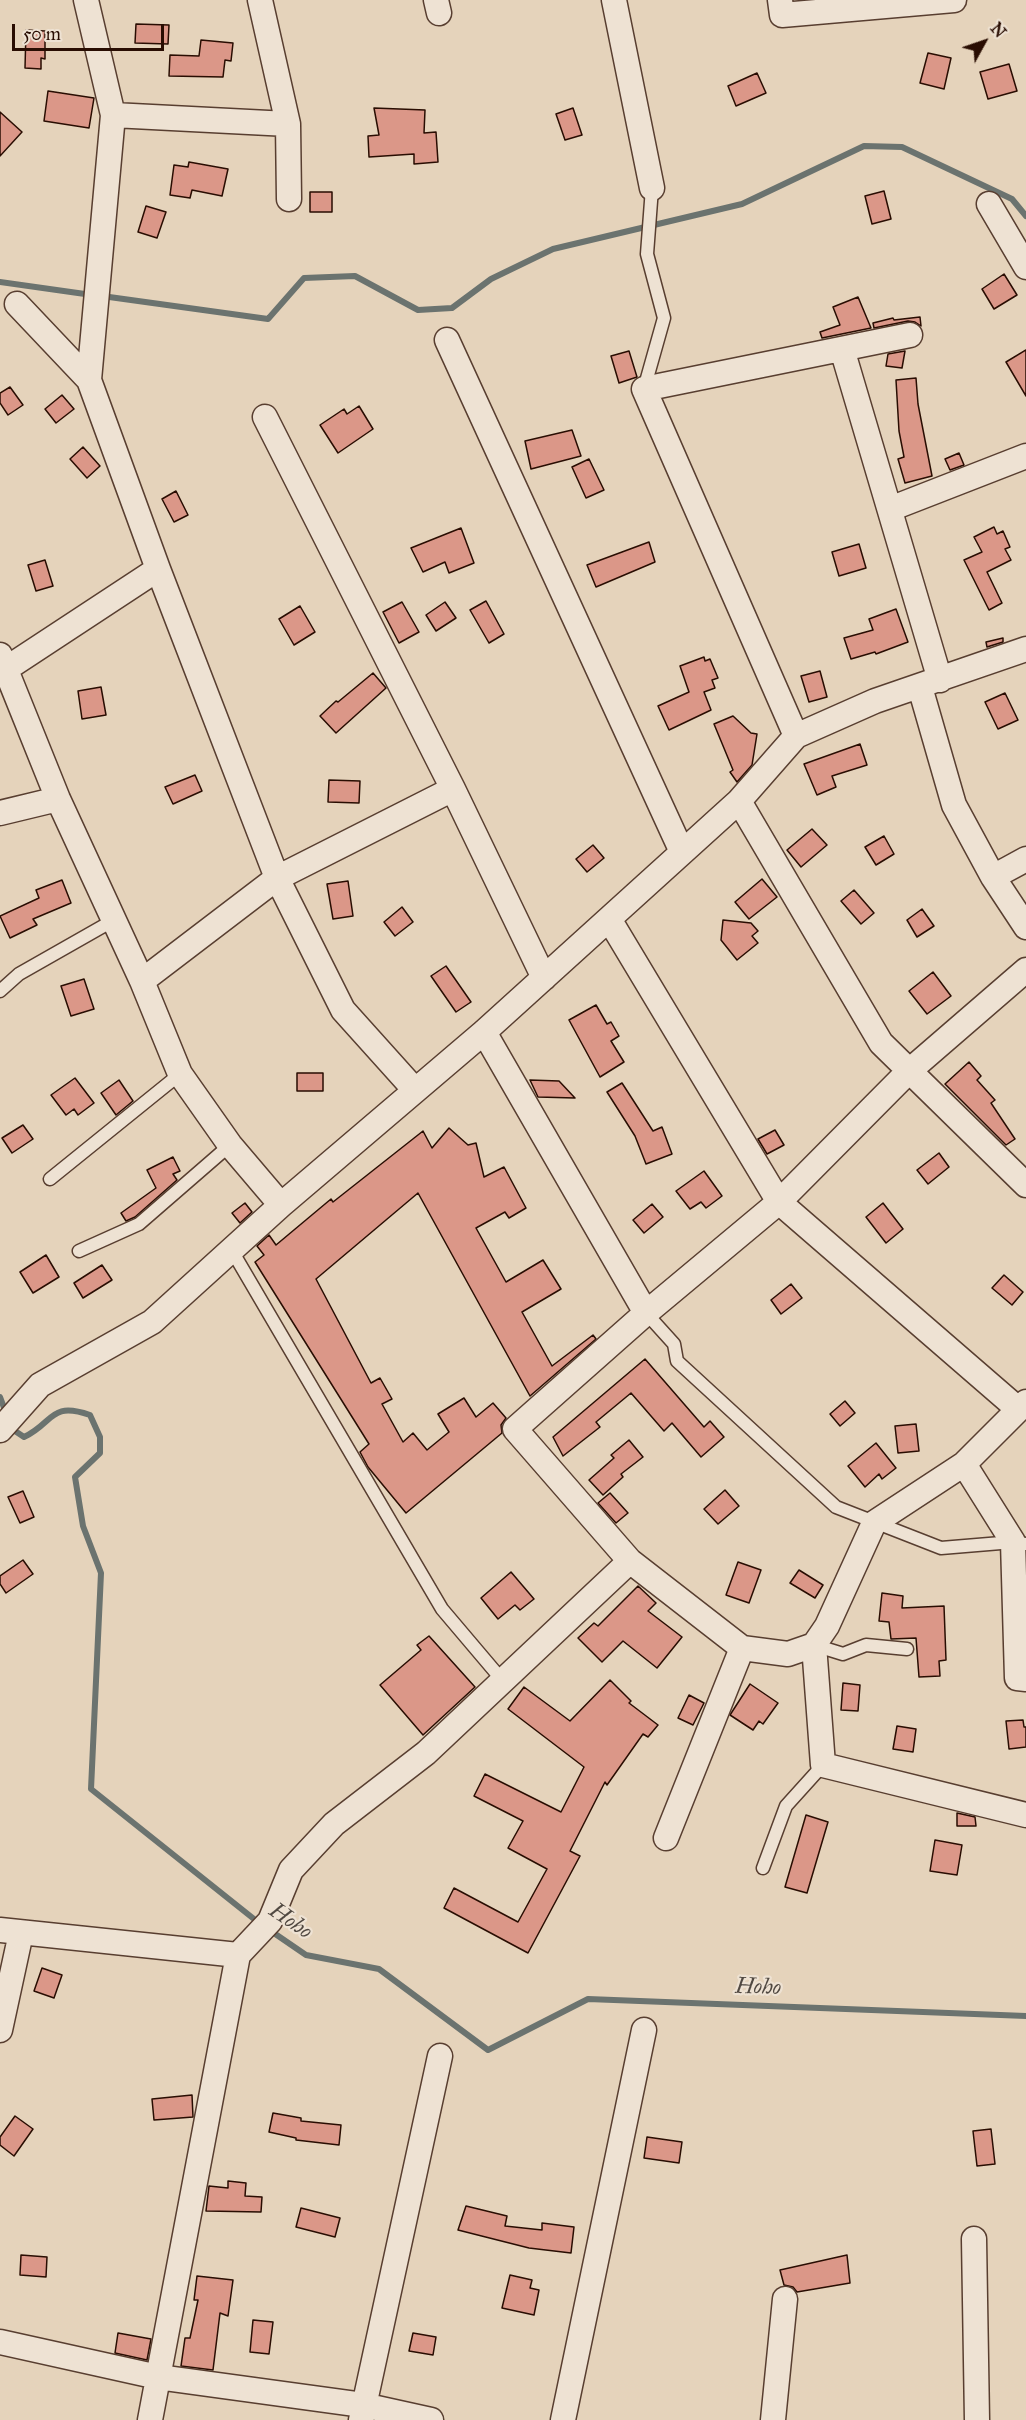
<!DOCTYPE html>
<style>
body{margin:0}
#map{position:relative;width:1026px;height:2420px;overflow:hidden;background:#e5d3bb;font-family:"IM FELL Great Primer",serif}
canvas{display:block}
.north{position:absolute;left:954px;top:12px;width:60px;height:60px;-webkit-text-stroke:4px #eee2d3;paint-order:stroke;rotate:50deg;font-size:16px;font-weight:700;line-height:24px;text-align:center;color:#290d02}
.north::after{content:'';display:block;margin:auto;width:21px;height:27px;background:#290d02;clip-path:polygon(50% 0,100% 100%,50% 72%,0 100%)}
.scale{position:absolute;left:12px;top:24px;width:152px;height:27px;box-sizing:border-box;border:3px solid #290d02;border-top:0;padding-left:8px;font-size:18px;line-height:21px;white-space:nowrap;color:#290d02;-webkit-text-stroke:4px #eee2d3;paint-order:stroke}
</style>
<div id="map">
<canvas width="1026" height="2420"></canvas>
<div class="north">N</div>
<div class="scale">50 m</div>
</div>
<script>
const context = document.querySelector('canvas').getContext('2d');
context.lineJoin = 'round';
function trace(path, color, width, dash) { context.strokeStyle = color; context.lineWidth = width; context.lineCap = dash ? 'butt' : 'round'; context.setLineDash(dash || []); context.stroke(path); }
function fillPath(path, color) { context.fillStyle = color; context.fill(path, 'evenodd'); }
function write(font, color, halo, rows, align = 'center') {
  context.font = font + ' "IM FELL Great Primer",serif'; context.lineWidth = 4.5; context.setLineDash([]); context.textBaseline = 'middle'; context.strokeStyle = halo; context.fillStyle = color; for (const [text, x, y, turn = 0] of rows) {
    context.save(); context.translate(x, y); context.rotate((+turn || 0) * Math.PI / 180); context.textAlign = isNaN(turn) ? turn : align; if (halo) context.strokeText(text, 0, 0); context.fillText(text, 0, 0); context.restore();
  }
}
trace(new Path2D(`
 M0 282 92 295
 M102 296 268 319 304 278 355 276 418 310 452 308 491 279 553 249 742 204 864 146 902 147 1012 199 1026 216
 M0 1397 6 1413
 M11 1425 12 1429 24 1437C54 1423 49 1401 90 1415L100 1437V1453L75 1477 83 1526 101 1573 91 1789 259 1923
 M268 1929 306 1955 379 1969 488 2050 588 1999 1026 2016`), '#6b736f', 6);
const building = new Path2D(`
 M136 24 169 25 168 44 135 43Z
 M26 30 45 31V59L41 58V69L25 68Z
 M201 40 233 43 231 61 225 60 223 77 169 76 170 55 199 56Z
 M928 53 951 58 944 89 920 83Z
 M1009 64 1017 91 988 99 980 72Z
 M757 73 766 93 736 106 728 86Z
 M48 91 94 98 89 128 44 121Z
 M374 108 425 110 424 133 436 132 438 162 414 164V154L369 157 368 136 379 135Z
 M573 108 582 135 565 140 556 114Z
 M0 112 22 132 0 156Z
 M189 162 228 169 222 196 192 190 190 198 170 195 174 165 188 167Z
 M884 191 891 219 872 224 865 196Z
 M310 192H332V212H310Z
 M146 206 166 212 157 238 138 232Z
 M1004 274 1017 295 994 309 982 289Z
 M858 297 871 328 822 338 820 332 840 325 833 307Z
 M920 317 921 326 915 322 908 321 874 328 873 323 893 318 894 320Z
 M1026 350V396L1006 362Z
 M629 351 637 377 619 383 611 356Z
 M905 351 902 368 886 366 888 354Z
 M916 378 918 404 932 476 905 483 898 459 904 457 899 431 896 380Z
 M10 387 23 405 8 415 0 403V393Z
 M62 395 74 409 56 423 45 409Z
 M359 406 373 429 338 453 320 425 344 409 347 414Z
 M572 430 581 456 531 469 525 441Z
 M83 447 100 466 87 478 70 459Z
 M959 453 964 465 950 470 945 459Z
 M589 459 604 490 586 498 572 467Z
 M176 491 188 515 174 522 162 499Z
 M994 527 997 534 1003 531 1010 547 1005 549 1011 560 987 572 1002 603 989 610 964 560 982 552 974 537Z
 M461 528 474 563 449 573 445 562 423 572 411 548Z
 M649 542 655 562 596 587 587 565Z
 M859 544 866 568 839 576 832 552Z
 M45 560 53 586 36 591 28 565Z
 M486 601 504 634 489 643 470 610Z
 M402 602 419 632 399 643 383 612Z
 M445 602 456 618 436 631 426 615Z
 M300 606 315 632 294 645 279 619Z
 M896 609 908 642 876 654 875 652 851 659 844 638 873 630 869 619Z
 M1003 638V642L987 647 986 642Z
 M704 657 705 661 710 659 718 678 712 680 715 688 704 692 711 710 669 730 658 706 689 692 680 666Z
 M820 671 827 697 809 702 801 676Z
 M373 673 386 688 336 733 320 716 336 701 338 702Z
 M101 687 106 715 82 719 78 691Z
 M1005 693 1018 720 998 729 985 702Z
 M733 716 751 733 757 734 752 765 737 782 730 772 733 770 714 724Z
 M860 744 867 765 832 776 836 787 817 795 804 764Z
 M195 775 202 791 173 804 165 787Z
 M329 780 360 781 359 803 328 802Z
 M812 829 827 845 801 867 787 850Z
 M884 836 894 854 876 865 865 847Z
 M593 845 604 858 587 872 576 859Z
 M762 879 777 897 749 919 735 902Z
 M62 880 71 903 33 919 37 925 10 938 0 916 39 898 36 890Z
 M348 881 353 916 333 919 327 884Z
 M854 890 874 913 861 924 841 901Z
 M402 907 413 922 395 936 384 922Z
 M922 909 934 926 917 937 907 920Z
 M723 920 751 923 758 931 752 936 758 943 737 960 721 940Z
 M446 966 471 1002 456 1012 431 976Z
 M933 972 951 996 927 1014 909 991Z
 M84 979 94 1009 71 1016 61 986Z
 M596 1005 607 1024 611 1022 619 1036 611 1041 624 1062 600 1077 569 1020Z
 M969 1062 981 1076 977 1080 995 1100 991 1103 1015 1139 1006 1145 945 1084Z
 M297 1073H323V1091H297Z
 M75 1078 94 1103 78 1115 74 1109 66 1115 51 1095Z
 M119 1080 133 1101 116 1115 101 1093Z
 M530 1080 559 1081 575 1098 538 1097Z
 M622 1083 653 1131 662 1127 672 1154 646 1164 635 1136 607 1092Z
 M23 1125 33 1139 12 1153 2 1138Z
 M449 1128 468 1145 476 1143 484 1177 504 1167 526 1208 509 1218 505 1212 476 1228 506 1282 543 1260 561 1289 522 1312 552 1366 593 1335 596 1339 530 1396 418 1193 316 1279 371 1383 380 1378 392 1399 382 1404 403 1442 413 1433 427 1450 449 1432 438 1414 464 1398 476 1417 493 1403 506 1418 501 1425 502 1433 406 1513 368 1467 360 1452 369 1444 255 1262 264 1255 257 1246 269 1235 276 1245 331 1199 333 1202 423 1131 432 1148Z
 M775 1130 784 1145 767 1154 758 1139Z
 M939 1153 949 1167 928 1184 917 1170Z
 M173 1157 180 1171 173 1174 177 1180 135 1217 126 1221 121 1213 156 1188 147 1170Z
 M704 1171 722 1196 706 1208 701 1202 690 1209 676 1191Z
 M245 1203 252 1212 240 1223 232 1213Z
 M883 1203 903 1229 886 1243 866 1217Z
 M652 1204 663 1217 644 1233 633 1220Z
 M46 1255 59 1277 33 1293 20 1272Z
 M102 1265 112 1280 83 1298 74 1283Z
 M1004 1275 1023 1292 1012 1305 992 1288Z
 M791 1284 802 1298 781 1314 771 1300Z
 M645 1359 704 1427 710 1421 724 1437 701 1457 672 1423 664 1431 631 1393 596 1422 600 1427 563 1456 553 1437Z
 M845 1401 855 1413 840 1426 830 1414Z
 M916 1424 919 1451 898 1453 895 1426Z
 M629 1440 643 1457 621 1474 623 1477 603 1495 589 1480 614 1458 611 1455Z
 M876 1443 896 1468 882 1479 879 1474 865 1487 848 1466Z
 M725 1490 739 1506 718 1524 704 1509Z
 M23 1491 34 1517 20 1523 8 1497Z
 M610 1493 628 1513 616 1523 598 1503Z
 M23 1560 33 1574 6 1593 0 1584V1576Z
 M738 1562 761 1570 749 1603 726 1595Z
 M799 1570 823 1585 815 1598 790 1583Z
 M511 1572 534 1599 520 1610 515 1605 498 1619 481 1598Z
 M638 1586 656 1603 648 1611 682 1637 657 1668 623 1641 602 1662 578 1638 594 1623 598 1626Z
 M882 1593 903 1596 902 1608 944 1606 946 1660 939 1661 940 1676 919 1677 916 1638 891 1639 889 1622 879 1621Z
 M429 1636 475 1687 423 1735 380 1685 421 1650 417 1645Z
 M610 1680 631 1701 629 1703 658 1725 648 1737 643 1734 607 1785 605 1782 570 1851 580 1856 528 1953 444 1908 454 1888 518 1922 547 1869 508 1848 523 1821 474 1796 485 1774 561 1812 584 1767 508 1709 524 1687 570 1721Z
 M843 1683 860 1685 858 1711 841 1710Z
 M750 1684 778 1703 763 1724 759 1721 753 1730 730 1715Z
 M689 1695 704 1703 693 1725 678 1718Z
 M1023 1720 1024 1727H1026V1747L1009 1749 1006 1721Z
 M897 1726 916 1729 913 1752 893 1749Z
 M957 1813 975 1817 976 1826H957Z
 M806 1815 828 1822 807 1893 785 1887Z
 M935 1840 962 1845 957 1875 930 1871Z
 M42 1968 62 1975 54 1998 34 1991Z
 M192 2095 193 2117 154 2120 152 2099Z
 M273 2113 301 2118V2121L341 2125 339 2145 296 2140V2138L269 2132Z
 M15 2116 33 2129 14 2156 0 2145V2137Z
 M991 2129 995 2164 977 2166 973 2131Z
 M647 2137 682 2142 679 2163 644 2158Z
 M228 2181 246 2183 245 2196 262 2197 261 2212 206 2211 209 2186 228 2188Z
 M466 2206 507 2216 505 2226 542 2230V2223L574 2227 571 2253 529 2248 458 2230Z
 M301 2208 340 2218 335 2237 296 2227Z
 M21 2255 47 2257 46 2277 20 2275Z
 M847 2255 850 2283 797 2292 793 2287 784 2285 780 2270Z
 M510 2275 532 2280 530 2288 539 2290 534 2315 502 2308Z
 M197 2276 233 2280 228 2316 220 2313 213 2370 181 2366 185 2338H190L198 2300H194Z
 M253 2320 273 2322 269 2354 250 2352Z
 M118 2333 151 2339 147 2360 115 2353Z
 M413 2333 436 2337 433 2355 409 2351Z`);
fillPath(building, '#db9788');
trace(building, '#290d02', 1.5);
const lane = new Path2D(`
 M644 389 664 318 647 254 652 188
 M0 991 19 974 114 920
 M50 1179 180 1074
 M231 1249 442 1609 503 1681
 M79 1251 139 1224 230 1145
 M646 1313 674 1344 677 1361 836 1507 941 1548 1013 1542 1026 1544
 M814 1645 843 1654 866 1645 907 1649
 M763 1868 786 1806 823 1765`);
const street = new Path2D(`
 M86 0 113 115 89 380 158 569 277 878 343 1010 414 1089
 M260 0 288 124 289 199
 M436 0 439 13
 M614 0 652 188
 M780 0 782 15 954 0
 M113 115 288 124
 M989 204 1026 267
 M17 304 89 380
 M447 340 682 852
 M842 349 940 680
 M265 417 453 789 544 978
 M890 509 1026 456
 M0 655 58 799 142 981 180 1074 230 1145 281 1205
 M6 669 158 569
 M920 687 954 805 993 877 1026 927
 M796 736 644 389 910 335
 M739 801 881 1043 1026 1185
 M0 813 58 799
 M993 877 1026 859
 M609 919 779 1202 1018 1409
 M1026 970 908 1072 779 1202 646 1313 515 1429 630 1561 742 1648 788 1654 814 1645 827 1626 874 1523 964 1464 1026 1402
 M142 981 277 878 453 789
 M484 1032 646 1313
 M0 1430 40 1385 152 1322 281 1205 484 1032 739 801 796 736 875 701 1026 649
 M964 1464 1013 1542 1017 1678 1026 1679
 M814 1645 823 1765 1026 1815
 M666 1838 742 1648
 M0 1930 238 1955
 M0 2030 21 1933
 M974 2239 977 2420
 M0 2342 158 2377 363 2405 431 2420
 M150 2420 238 1955 270 1921 291 1870 334 1824 426 1753 630 1561
 M361 2420 440 2056
 M563 2420 644 2030
 M773 2420 785 2299`);
trace(lane, '#583e30', 15);
trace(street, '#583e30', 27);
trace(lane, '#eee2d3', 12);
trace(street, '#eee2d3', 24);
write('italic 22px', '#504841', '#eee2d3', [
 ["Hoho",290,1922,34],
 ["Hoho",758,1988,2]
]);
</script>
